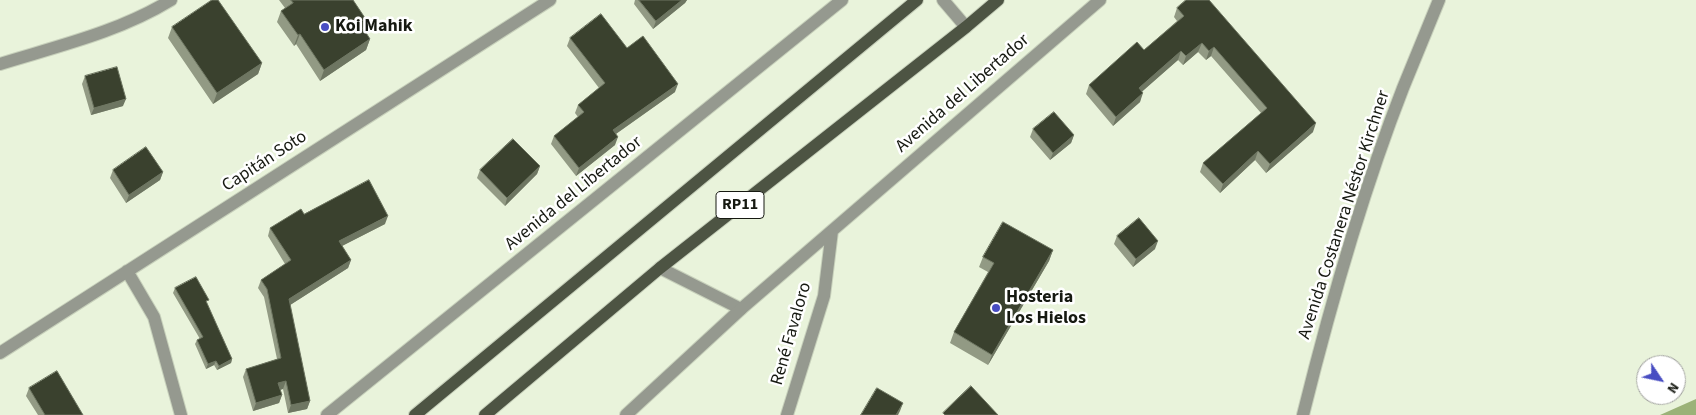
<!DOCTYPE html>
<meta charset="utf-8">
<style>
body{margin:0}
#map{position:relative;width:1696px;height:415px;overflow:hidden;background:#e9f3db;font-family:"Source Sans 3",sans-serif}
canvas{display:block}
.north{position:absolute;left:1636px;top:355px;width:50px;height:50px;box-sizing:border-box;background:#fff;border:1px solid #a2a3a0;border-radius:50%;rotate:124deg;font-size:14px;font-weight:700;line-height:20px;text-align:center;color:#161911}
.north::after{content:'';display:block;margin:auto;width:18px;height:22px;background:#484dc2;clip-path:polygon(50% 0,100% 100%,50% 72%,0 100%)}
</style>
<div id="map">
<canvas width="1696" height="415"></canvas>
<div class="north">N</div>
</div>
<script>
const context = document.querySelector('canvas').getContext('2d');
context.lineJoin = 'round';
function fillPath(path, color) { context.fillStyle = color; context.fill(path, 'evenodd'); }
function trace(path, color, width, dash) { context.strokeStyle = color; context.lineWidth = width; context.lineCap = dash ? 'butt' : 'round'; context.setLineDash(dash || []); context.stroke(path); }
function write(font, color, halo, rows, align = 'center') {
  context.font = font + ' "Source Sans 3",sans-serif'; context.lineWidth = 5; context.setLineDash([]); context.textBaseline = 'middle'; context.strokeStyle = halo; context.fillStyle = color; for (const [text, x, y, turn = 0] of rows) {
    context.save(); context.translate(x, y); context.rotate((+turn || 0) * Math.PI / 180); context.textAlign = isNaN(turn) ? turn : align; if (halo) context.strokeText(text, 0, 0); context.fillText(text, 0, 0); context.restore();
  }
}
fillPath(new Path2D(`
 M1696 399V415H1660Z`), '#9bb278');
const service = new Path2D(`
 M660 268 741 309`);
const minor = new Path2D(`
 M943 0 966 27
 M0 64C58 46 119 32 171 0
 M127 271 154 317 181 415
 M0 353 550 0
 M327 415 842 0
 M626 415 741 309 1100 0
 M787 415 824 296 832 231`);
const tertiary = new Path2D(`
 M1303 415C1330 306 1362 193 1403 88 1415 58 1427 29 1439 0`);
const primary = new Path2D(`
 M415 415 917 0
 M485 415 660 268 966 27 998 0`);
trace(service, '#c7d0bb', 14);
trace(minor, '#c7d0bb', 14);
trace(tertiary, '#c7d0bb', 14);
trace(primary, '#c7d0bb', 14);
trace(service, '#95998f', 12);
trace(minor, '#95998f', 12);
trace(tertiary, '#95998f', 12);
trace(primary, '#4d5443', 12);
fillPath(new Path2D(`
 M279 0H353L369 24 366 33 370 39 366 50 320 81 296 44 294 46 277 22 281 11 285 8Z
 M635 0H687L685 3 653 29 634 4Z
 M1177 8 1313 132 1266 173 1255 160 1220 193 1200 172 1203 163 1261 113 1211 56 1206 60 1198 52 1183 65 1178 60 1142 91 1140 102 1113 126 1086 94 1089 85 1144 50 1177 21 1174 17Z
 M172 27 262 63 258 74 213 104 168 38Z
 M570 38 627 48 675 92 616 134 615 145 576 176 551 144 554 136 578 117 575 113 578 105 599 88 567 46Z
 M85 76 123 106 91 115 82 84Z
 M1033 129 1074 135 1071 143 1050 160 1030 137Z
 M540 166 537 174 505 206 477 178 480 170Z
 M113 170 163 172 160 180 126 203 110 178Z
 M304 214 385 224 342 246 351 260 348 268 290 305 310 401 307 409 288 413 283 389 280 390 282 395 279 403 253 411 243 377 246 369 277 359 264 297 258 288 261 280 285 264 268 236 270 228Z
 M1117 236 1155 249 1133 267 1114 244Z
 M1053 250 1049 261 988 365 950 343 954 332 988 272 979 267 983 257Z
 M175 288 207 304 232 359 231 363 217 370 214 365 206 369 195 344 197 340 200 339 173 293Z
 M29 388 83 415H38L26 396Z`), '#929a84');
fillPath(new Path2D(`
 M682 0H687L685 3 653 29 656 21Z
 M369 24 365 35 363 28Z
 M300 34 296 44 294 46 298 35Z
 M370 39 366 50 320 81 324 70Z
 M1202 43 1198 52 1183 65 1186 56Z
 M1214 47 1211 56 1206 60 1209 51Z
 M1181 51 1178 60 1136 97 1139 88Z
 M262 63 258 74 213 104 217 93Z
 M678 84 675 92 610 138 613 130Z
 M1143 93 1140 102 1113 126 1116 117Z
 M126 99 123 106 91 115 94 108Z
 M1316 123 1313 132 1266 173 1270 164Z
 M1074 135 1071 143 1050 160 1053 153Z
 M618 137 615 145 576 176 579 168Z
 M1258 151 1255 160 1220 193 1223 184Z
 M540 166 537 174 505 206 507 198Z
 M163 172 160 180 126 203 129 195Z
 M388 216 385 224 336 249 339 241Z
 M1158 241 1155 249 1133 267 1136 259Z
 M1053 250 1049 261 988 365 992 355Z
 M351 260 348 268 287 307 289 299Z
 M232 359 231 363 217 370 219 366Z
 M216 361 214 365 206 369 208 364Z
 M286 381 283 389 275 391 278 383Z
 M282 395 279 403 253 411 256 403Z
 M310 401 307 409 288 413 291 405Z
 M903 403 900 411 898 415H896Z`), '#6e7662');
const building = new Path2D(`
 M212 0H218L262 63 217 93 172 27Z
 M291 0H353L369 24 363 28 370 39 324 70 300 34 298 35 281 11 293 3Z
 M639 0H682L656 21Z
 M1186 0H1209L1316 123 1270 164 1258 151 1223 184 1203 163 1267 108 1214 47 1209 51 1202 43 1186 56 1181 51 1139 88 1143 93 1116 117 1089 85 1137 42 1144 50 1184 16 1177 8Z
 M601 14 627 48 643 36 678 84 613 130 618 137 579 168 554 136 584 112 578 105 605 83 570 38Z
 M117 67 126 99 94 108 85 76Z
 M1054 112 1074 135 1053 153 1033 129Z
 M513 139 540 166 507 198 480 170Z
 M146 147 163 172 129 195 113 170Z
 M369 180 388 216 339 241 351 260 289 299 310 401 291 405 286 381 278 383 282 395 256 403 246 369 281 358 267 289 261 280 291 260 270 228 301 209 304 214Z
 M1139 218 1158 241 1136 259 1117 236Z
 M1003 222 1053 250 992 355 954 332 994 263 983 257Z
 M196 277 209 300 206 301 232 359 219 366 216 361 208 364 197 340 203 337 175 288Z
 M57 371 83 415H45L29 388Z
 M971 386 998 415H945L943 413Z
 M877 388 903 403 896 415H861Z`);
fillPath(building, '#3a412e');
trace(building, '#6e7662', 1);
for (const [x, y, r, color] of [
 [325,27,5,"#484dc2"],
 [996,308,5,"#484dc2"]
]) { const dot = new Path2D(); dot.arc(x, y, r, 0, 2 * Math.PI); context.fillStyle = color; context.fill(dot); trace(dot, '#fff', 2); }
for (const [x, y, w] of [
 [740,205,48]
]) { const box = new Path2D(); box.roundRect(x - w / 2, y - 13.5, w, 27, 4); context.fillStyle = '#fff'; context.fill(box); trace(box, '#161911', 1); }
write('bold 16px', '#161911', null, [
 ["RP11",740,205]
]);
write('bold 18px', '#161911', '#fff', [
 ["Koi Mahik",335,27],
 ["Hosteria",1006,298],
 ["Los Hielos",1006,319]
], 'left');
write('18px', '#161911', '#fff', [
 ["Avenida del Libertador",963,94,-41],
 ["Capitán Soto",265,162,-33],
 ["Avenida del Libertador",574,194,-39],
 ["Avenida Costanera Néstor Kirchner",1345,215,-72],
 ["René Favaloro",792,334,-74]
]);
</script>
